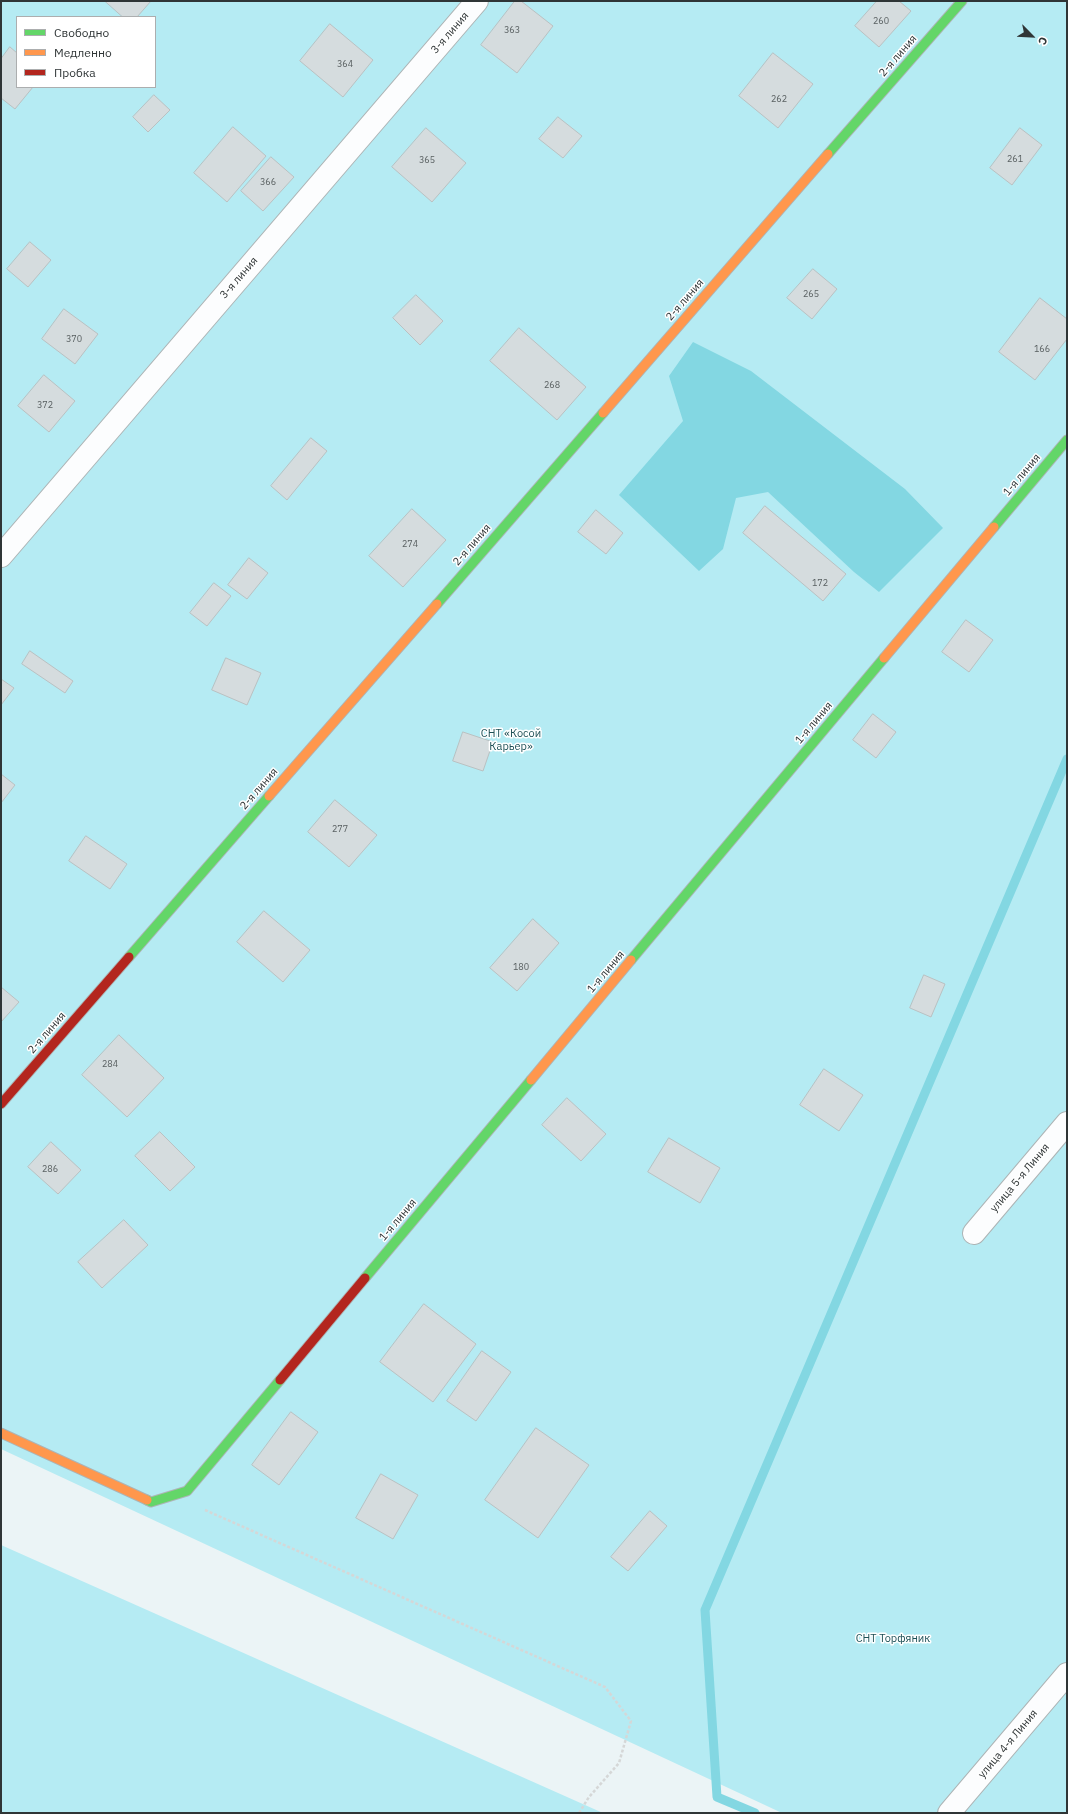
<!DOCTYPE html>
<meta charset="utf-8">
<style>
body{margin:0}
#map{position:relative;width:1068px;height:1814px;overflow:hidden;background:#ebf4f6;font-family:"IBM Plex Sans",sans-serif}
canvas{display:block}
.frame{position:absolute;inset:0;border:2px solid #2f3536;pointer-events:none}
.legend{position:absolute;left:16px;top:16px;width:140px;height:72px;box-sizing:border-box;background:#fff;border:1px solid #acaeaf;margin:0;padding:5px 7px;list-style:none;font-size:12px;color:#2f3536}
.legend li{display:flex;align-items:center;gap:8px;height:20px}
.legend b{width:20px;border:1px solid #acaeaf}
.north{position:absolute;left:1012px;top:16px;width:40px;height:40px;-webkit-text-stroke:3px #fff;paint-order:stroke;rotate:114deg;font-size:11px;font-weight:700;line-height:16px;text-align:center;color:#2f3536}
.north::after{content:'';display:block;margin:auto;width:14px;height:18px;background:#2f3536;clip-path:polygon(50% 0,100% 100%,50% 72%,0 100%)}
</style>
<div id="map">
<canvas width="1068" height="1814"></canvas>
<div class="frame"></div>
<ul class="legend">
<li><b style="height:5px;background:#63d668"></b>Свободно</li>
<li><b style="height:5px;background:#ff974d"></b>Медленно</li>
<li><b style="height:5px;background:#b3261e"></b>Пробка</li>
</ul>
<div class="north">С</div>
</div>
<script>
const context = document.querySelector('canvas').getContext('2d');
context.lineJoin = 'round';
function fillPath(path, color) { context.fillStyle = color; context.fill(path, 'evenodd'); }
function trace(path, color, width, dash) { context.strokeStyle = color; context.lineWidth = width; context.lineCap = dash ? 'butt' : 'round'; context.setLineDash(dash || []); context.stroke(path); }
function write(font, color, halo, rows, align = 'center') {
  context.font = font + ' "IBM Plex Sans",sans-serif'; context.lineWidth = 3; context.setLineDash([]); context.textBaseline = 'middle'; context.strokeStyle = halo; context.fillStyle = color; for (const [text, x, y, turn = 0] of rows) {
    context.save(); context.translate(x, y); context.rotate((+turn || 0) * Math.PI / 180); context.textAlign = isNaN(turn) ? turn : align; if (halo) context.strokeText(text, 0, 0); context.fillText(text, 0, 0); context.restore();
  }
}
fillPath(new Path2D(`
 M1 1H1067V1813H782L1 1449ZM17 17H155V87H17Z
 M1 1545 603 1813H1Z`), '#b5ebf3');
fillPath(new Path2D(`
 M693 342 751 371 905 489 943 528 879 592 854 572 768 492 736 498 723 549 699 571 619 495 683 421 669 376Z`), '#83d7e2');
trace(new Path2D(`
 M755 1813 717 1797 705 1610 1067 759`), '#83d7e2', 9);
const building = new Path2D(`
 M105 1H151L137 17H123Z
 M515 1H521L553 26 517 73 481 45Z
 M877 1H899L911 11 879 47 855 26Z
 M330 24 373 60 343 97 300 61Z
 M10 47 17 53V87H33L15 109 1 98V59Z
 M773 53 813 84 778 128 739 96Z
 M154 95 170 110 148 132 133 117Z
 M558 117 582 136 563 158 539 139Z
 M233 127 266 156 227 202 194 173Z
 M426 128 466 163 432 202 392 167Z
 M1020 128 1042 145 1012 185 990 168Z
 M271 157 294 177 263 211 241 191Z
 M30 242 51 260 28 287 7 269Z
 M813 269 837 289 812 319 787 298Z
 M416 295 443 321 420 345 393 318Z
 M1040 298 1067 319V339L1035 380 999 352Z
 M64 309 98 334 75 364 42 339Z
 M519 328 586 387 557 420 490 361Z
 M44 375 75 401 49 432 18 406Z
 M311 438 327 451 287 500 271 486Z
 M765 506 846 574 823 601 743 533Z
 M412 509 446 540 403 587 369 556Z
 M596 510 623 533 606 554 578 532Z
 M249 558 268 573 247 599 228 585Z
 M214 583 231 596 207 626 190 613Z
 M966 620 993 640 969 672 942 652Z
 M30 651 73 681 65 693 22 664Z
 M226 658 261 673 247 705 212 690Z
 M1 679 14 688 1 705Z
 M873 714 896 732 876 758 853 740Z
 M463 732 493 742 483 771 453 761Z
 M1 774 15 785 1 803Z
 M335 800 377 835 349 867 308 832Z
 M86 836 127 864 110 889 69 861Z
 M264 911 310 950 283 982 237 942Z
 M533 919 559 943 517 991 490 968Z
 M924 975 945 984 931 1017 910 1008Z
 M1 987 19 1002 1 1022Z
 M119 1035 164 1078 127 1117 82 1075Z
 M824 1069 863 1095 839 1131 800 1105Z
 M567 1098 606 1134 581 1161 542 1125Z
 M160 1132 195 1167 170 1191 135 1156Z
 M669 1138 720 1168 700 1203 648 1172Z
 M51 1142 81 1170 58 1194 28 1167Z
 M124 1220 148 1245 102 1288 78 1262Z
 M424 1304 476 1344 433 1402 380 1362Z
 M482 1351 511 1372 476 1421 447 1401Z
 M291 1412 318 1432 279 1485 252 1465Z
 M536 1428 589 1465 538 1538 485 1500Z
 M381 1474 418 1495 393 1539 356 1518Z
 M650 1511 667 1526 628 1571 611 1557Z`);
fillPath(building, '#d5dcde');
trace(building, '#bac1c2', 1);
const street = new Path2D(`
 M1 556 477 1
 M974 1233 1067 1123
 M949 1813 1067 1674`);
const fast = new Path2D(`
 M828 154 962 1
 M994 527 1067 440
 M437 604 603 413
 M129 957 269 796
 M631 960 884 658
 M365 1278 531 1080
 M147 1500 151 1502 187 1491 280 1380`);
const slow = new Path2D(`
 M603 413 828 154
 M884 658 994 527
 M269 796 437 604
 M531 1080 631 960
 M1 1433 147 1500`);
const jam = new Path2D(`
 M1 1104 129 957
 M280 1380 365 1278`);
trace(street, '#adb4b5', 24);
trace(fast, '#adb4b5', 11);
trace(slow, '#adb4b5', 11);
trace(jam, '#adb4b5', 11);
trace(new Path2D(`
 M205 1510 605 1687 631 1721 619 1763 589 1797 579 1813`), '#d5d7d7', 2.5, [3, 2]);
trace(street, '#fcfdfe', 22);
trace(fast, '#63d668', 9);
trace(slow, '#ff974d', 9);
trace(jam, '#b3261e', 9);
write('9px', '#585f60', null, [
 ["260",881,21],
 ["363",512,30],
 ["364",345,64],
 ["262",779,99],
 ["261",1015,159],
 ["365",427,160],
 ["366",268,182],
 ["265",811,294],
 ["370",74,339],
 ["166",1042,349],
 ["268",552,385],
 ["372",45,405],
 ["274",410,544],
 ["172",820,583],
 ["277",340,829],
 ["180",521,967],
 ["284",110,1064],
 ["286",50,1169]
]);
write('11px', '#2f3536', '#fff', [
 ["3-я линия",450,33,-49],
 ["2-я линия",898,56,-49],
 ["3-я линия",239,278,-49],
 ["2-я линия",685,300,-49],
 ["1-я линия",1022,475,-50],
 ["2-я линия",472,545,-49],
 ["1-я линия",814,723,-50],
 ["2-я линия",259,789,-49],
 ["1-я линия",606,972,-50],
 ["2-я линия",47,1033,-49],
 ["улица 5-я Линия",1020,1178,-50],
 ["1-я линия",398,1220,-50],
 ["улица 4-я Линия",1008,1744,-50]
]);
write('11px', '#1d5056', '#fff', [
 ["СНТ «Косой",511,734],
 ["Карьер»",511,747],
 ["СНТ Торфяник",893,1639]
]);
</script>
